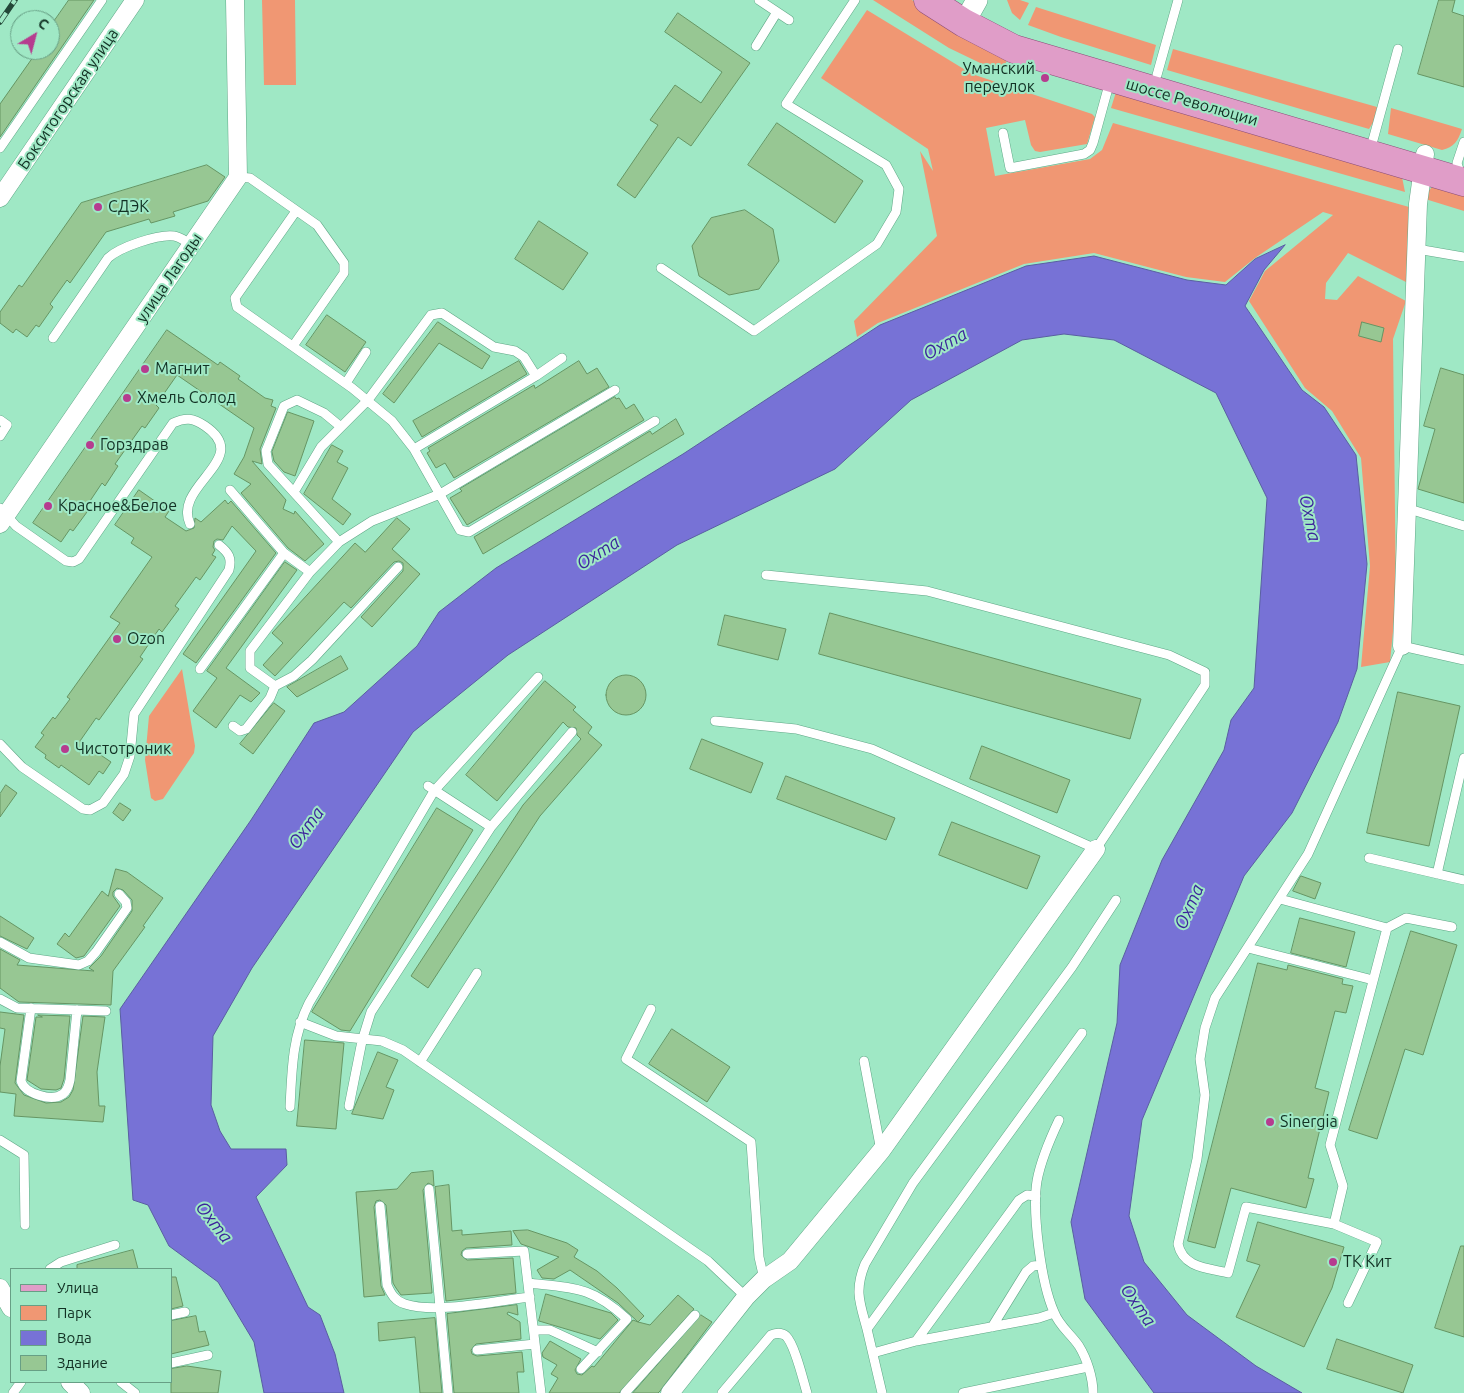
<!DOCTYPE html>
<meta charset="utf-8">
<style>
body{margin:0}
#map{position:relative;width:1464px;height:1393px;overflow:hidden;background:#9fe8c5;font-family:Ubuntu,sans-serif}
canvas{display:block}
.legend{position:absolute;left:10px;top:1268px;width:162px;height:115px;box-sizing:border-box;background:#9fe8c5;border:1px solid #679f85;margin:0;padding:6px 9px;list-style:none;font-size:15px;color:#123124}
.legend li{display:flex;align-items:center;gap:10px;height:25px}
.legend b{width:25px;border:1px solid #679f85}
.north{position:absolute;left:10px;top:10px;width:50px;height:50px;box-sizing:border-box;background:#9fe8c5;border:1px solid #679f85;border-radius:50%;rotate:37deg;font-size:14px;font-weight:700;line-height:20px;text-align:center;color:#123124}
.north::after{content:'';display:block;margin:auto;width:18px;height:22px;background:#b63c8f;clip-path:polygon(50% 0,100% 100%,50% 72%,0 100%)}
</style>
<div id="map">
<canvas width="1464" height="1393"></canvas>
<ul class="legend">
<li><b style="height:6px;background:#e09dc8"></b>Улица</li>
<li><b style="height:14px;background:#f09773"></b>Парк</li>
<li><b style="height:14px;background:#7772d6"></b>Вода</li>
<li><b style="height:14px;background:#97c793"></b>Здание</li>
</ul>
<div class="north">С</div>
</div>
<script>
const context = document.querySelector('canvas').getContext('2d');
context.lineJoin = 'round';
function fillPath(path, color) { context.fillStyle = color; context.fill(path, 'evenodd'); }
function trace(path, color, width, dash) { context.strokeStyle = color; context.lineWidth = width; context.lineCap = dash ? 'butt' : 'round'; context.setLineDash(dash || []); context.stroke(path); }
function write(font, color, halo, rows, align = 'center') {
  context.font = font + ' Ubuntu,sans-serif'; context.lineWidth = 4; context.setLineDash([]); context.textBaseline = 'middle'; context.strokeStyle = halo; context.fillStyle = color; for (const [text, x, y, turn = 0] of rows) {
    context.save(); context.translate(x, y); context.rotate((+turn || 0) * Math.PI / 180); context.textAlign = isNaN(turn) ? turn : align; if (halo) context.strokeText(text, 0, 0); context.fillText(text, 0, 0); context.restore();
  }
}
fillPath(new Path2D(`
 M262 0H295L296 85H264Z
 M873 0H912L959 31 1009 56 1001 73 949 48Z
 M1007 0H1020L1029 3 1020 20 1012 13Z
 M1036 7 1156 45 1151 65 1061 37 1028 25Z
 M867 10 972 74 1092 114 1095 117 1087 144 1040 152 1035 151 1031 145 1025 120 986 128 995 176 1090 159 1102 150 1113 123 1409 207 1408 283 1348 253 1326 283 1325 299 1337 300 1358 276 1406 301 1393 339 1396 601 1390 662 1361 667 1370 566 1361 458 1332 411 1305 388 1249 301 1265 271 1333 215 1323 212 1255 258 1225 282 1186 277 1094 253 1024 264 878 323 857 337 854 321 937 236 920 151 933 171 928 149 821 78Z
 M1173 49 1377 107 1374 121 1369 129 1167 70Z
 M1116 92 1402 177 1405 192 1111 108Z
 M1391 108 1462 129C1458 141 1454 147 1442 150L1388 134Z
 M1433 186 1464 190V211L1422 198Z
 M182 669 195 746 194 753 163 799 155 801 151 798 145 760 149 716Z`), '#f09773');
const water = new Path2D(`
 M1285 245 1264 270 1245 306 1302 390 1324 407 1356 455 1367 564 1357 669 1338 722 1292 813 1244 876 1142 1120 1129 1216 1144 1262 1187 1315 1256 1366 1302 1393H1154L1085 1299 1071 1222 1117 1023 1120 965 1162 860 1224 750 1231 720 1254 688 1267 498 1216 393 1114 340 1064 334 1022 340 911 400 835 469 677 545 508 655 413 732 252 968 213 1036 211 1105 220 1131 231 1149H286L287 1165 256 1197 308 1307 320 1315 335 1354 344 1393H264L254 1342 218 1282 169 1246 148 1205 133 1200 120 1009 251 820 314 723 344 712 417 646 439 612 496 568 683 454 880 325 1026 266 1094 256 1187 280 1226 285 1255 259Z`);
fillPath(water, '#7772d6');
trace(water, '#595ea1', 1);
const building = new Path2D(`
 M69 0H94L0 137V104L38 50H50V27Z
 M1439 0H1455L1452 12 1464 16V87L1418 74Z
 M678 13 750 63 691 146 678 137 635 198 617 185 658 125 650 120 675 85 701 103 722 72 665 32Z
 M777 123 863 181 835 223 748 165Z
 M207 165 225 177 208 201 173 212 175 216 151 223 149 219 106 232 70 283 67 280 50 304 53 307 39 327 36 325 27 337 16 329 13 333 0 323V312L19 285 22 287 81 203Z
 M745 210 773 229 779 261 759 289 729 295 699 276 692 246 711 218Z
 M539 221 588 253 563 290 515 259Z
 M327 315 366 342 345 372 306 345Z
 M438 322 490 356 482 369 439 343 394 403 383 394Z
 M1362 322 1384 328 1381 342 1359 336Z
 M167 330 218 365 220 362 240 376 238 379 265 398 273 400 271 406 276 408 260 449 262 464 252 461 286 500 283 509 294 514 295 511 324 544 305 561 288 548 241 493 251 484 234 474 244 457 254 428 177 375 156 405 159 408 145 428 142 426 115 464 118 466 105 486 102 483 84 510 87 512 73 531 70 529 61 542 33 523Z
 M519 361 527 374 422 437 413 421Z
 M579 361 587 374 597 368 609 387 454 478 445 463 436 468 427 453 430 451 428 448 534 385 535 388Z
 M1441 368 1464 375V503L1418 489 1435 429 1424 426Z
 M615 397 616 399 619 398 626 409 634 404 644 420 467 525 450 498 462 491 460 489Z
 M288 412 314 421 295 476 284 472 274 461 272 452Z
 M676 419 684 434 483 554 474 537 650 431 652 434Z
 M332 445 343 451 337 462 348 468 332 499 351 514 343 525 304 494Z
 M139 490 169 511 165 517 186 531 194 528 195 518 201 522 225 500 228 504 231 501 276 553 196 663 183 654 256 551 232 526 223 540 217 539 214 541 213 547 215 550 212 555 216 557 200 580 196 577 175 606 179 609 162 632 159 629 140 657 143 659 99 720 96 718 80 741 111 762 103 774 99 771 89 785 61 765 59 768 45 758 46 755 35 747 44 735 41 733 53 717 55 719 70 699 67 697 120 623 110 617 152 557 131 543 134 538 115 525Z
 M397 518 410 529 392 549 420 574 372 627 361 617 403 571V563L399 561 394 562 351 608 344 602 275 676 263 665 283 643 272 633 355 543 365 552Z
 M285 562 297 570 226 668 260 693 251 702 240 695 216 728 193 711 217 678 207 671Z
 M830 613 1141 699 1130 739 819 654Z
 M725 615 786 629 778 660 718 645Z
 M341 656 348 669 297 697 287 687Z
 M606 695a20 20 0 1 1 40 0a20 20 0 1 1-40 0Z
 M545 681 576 707 573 710 592 727 588 733 602 745 540 816 428 988 411 976 523 805 581 739 577 735 576 728 568 727 563 722 497 801 466 775Z
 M1398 692 1460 706 1429 846 1367 833Z
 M274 703 285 711 253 754 240 744Z
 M702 739 763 763 751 793 690 769Z
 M982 746 1070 780 1057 813 970 779Z
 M786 776 895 818 886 840 777 799Z
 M6 785 17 793 0 817V794Z
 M120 803 131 810 123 821 113 813Z
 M437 808 473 830 350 1031 341 1030 312 1012Z
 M952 822 1040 856 1027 889 939 855Z
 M116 869 127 872 163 898 143 926 145 927 113 971 111 1005 19 1002 0 988V949L20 960 17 965 94 971 89 968 101 956 132 911V900L123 890 117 888 113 892V896L120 906 84 956 76 958 57 944 65 933 69 937 102 891 108 896Z
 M1301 876 1321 883 1315 899 1293 891Z
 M0 916 34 938 27 949 0 936Z
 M1300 918 1355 932 1346 967 1291 953Z
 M1411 931 1457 945 1423 1055 1405 1049 1377 1139 1349 1130Z
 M1258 963 1287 970 1288 965 1343 979 1342 984 1353 986 1346 1013 1335 1011 1315 1088 1329 1092 1308 1178 1314 1179 1306 1208 1231 1188 1215 1248 1188 1241Z
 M0 1012 24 1015 15 1083 24 1095 46 1103 61 1102 69 1097 73 1090 83 1016 105 1017 97 1072 99 1106H105L103 1122 14 1116 16 1094 0 1092V1066L5 1029 0 1028Z
 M38 1015 70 1016 64 1079 61 1088 56 1090 41 1089 27 1080 36 1017H42Z
 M672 1029 730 1067 707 1102 649 1064Z
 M305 1040 344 1043 336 1129 297 1126Z
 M378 1052 398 1060 386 1087 394 1090 383 1119 352 1114Z
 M433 1171 434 1186 428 1183 423 1190 432 1293 401 1295 396 1288 393 1283 386 1205 380 1200 376 1201 374 1207 381 1286 385 1295 364 1297 356 1192 397 1189 411 1173Z
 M449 1185 452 1231 462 1230V1235L511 1231 512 1245 466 1248 462 1251 461 1255 467 1260 513 1258 516 1293 446 1301 435 1187Z
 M1258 1222 1344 1247 1332 1288 1304 1347 1236 1317 1260 1265 1247 1261Z
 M528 1230 567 1243 578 1250 574 1257 597 1271 617 1288 644 1316 638 1322 650 1325 678 1295 694 1309 619 1393H549L558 1378 551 1374 557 1365 543 1357 542 1353 550 1341 581 1359 575 1370 577 1374 582 1375 592 1366 594 1367 633 1320 638 1322 618 1303 570 1270 554 1279 542 1278 537 1270 559 1257 521 1244 513 1231Z
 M1461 1246H1464V1337L1435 1328Z
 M133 1250 138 1269H77V1265Z
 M171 1277H176L183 1306 171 1309Z
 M546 1294 611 1313 618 1320 600 1339 539 1321Z
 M517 1305 518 1315 508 1312 507 1314 520 1322 521 1339 476 1344 471 1350 472 1354 477 1356 522 1352 524 1372H517L519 1393H454L447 1314Z
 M701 1315 712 1322 660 1391 658 1393H633Z
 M196 1316 199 1332 205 1331 209 1345 171 1354V1321Z
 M435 1318 442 1393H420L415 1337 379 1341 378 1323Z
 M1337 1339 1413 1365 1403 1393 1327 1369Z
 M187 1366 221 1371 218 1393H171V1369Z`);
fillPath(building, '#97c793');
trace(building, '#669563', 1);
const service = new Path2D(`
 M759 0 789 20
 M756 46 777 12
 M1157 75 1178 0
 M1003 133 1010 168 1084 154 1090 150 1093 143 1110 81
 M0 148 102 0
 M1370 151 1398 49
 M1461 176 1457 163 1464 142
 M238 177 250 178 317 225 344 263V273L293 346
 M296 211 235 298 237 307 352 388 392 421 414 449 460 530 469 532 655 421
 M1417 249 1464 257
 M661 268 754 331 877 244 896 212 899 189 886 165 786 104 855 0
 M53 338 108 258C120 247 158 234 174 236 181 237 186 242 192 245
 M346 383 366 352
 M0 420 7 425 0 436
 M414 449 536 376 562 358
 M230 490 284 553 310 572
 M294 492 321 447 368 400 431 315 442 313 494 347 515 351 524 357 536 376
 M0 508 16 526 66 561 73 562 79 559 173 423C186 417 193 418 205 426 254 459 172 485 190 524
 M1406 508 1464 526
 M339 542 268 464 266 451 284 406 297 400 324 413 341 427
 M200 669 284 553
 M275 686 250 668V651L310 572 339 542 372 521 440 494 615 390
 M715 721 796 729 872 749 1096 849 1205 685V672L1169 655 927 591 766 575
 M233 726 240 731 246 729 270 698 275 686 294 676 312 660 398 567
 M0 744 22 767 83 809 90 810 103 803 124 774 130 756 134 714 229 570C232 558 229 553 219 545
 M428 786 491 827
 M1369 858 1464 880
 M1437 874 1464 758
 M1280 899 1387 928 1330 1145 1343 1186 1334 1224
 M1387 928 1406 918 1452 927
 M0 942 29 958 79 965 88 961 96 952 127 908 126 902 119 894
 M1248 948 1373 980
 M0 999 17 1008 106 1011
 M31 1008 21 1081C25 1094 52 1102 63 1094 67 1091 69 1085 70 1080L77 1010
 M651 1009 626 1059 751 1142 759 1257 764 1279
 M300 1022 336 1036 382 1041 403 1050 708 1261 746 1297
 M864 1061 881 1151
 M420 1062 477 973
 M349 1106 362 1041 371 1012 491 827 572 732
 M290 1107C292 1070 292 1037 309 1003L434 791 538 677
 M1059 1120C1050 1139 1041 1159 1037 1181 1032 1212 1041 1283 1054 1312 1059 1326 1071 1334 1079 1346 1087 1359 1093 1378 1093 1393
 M0 1140 24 1155 25 1225
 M429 1189 448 1393
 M380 1206 387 1285C391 1294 395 1301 405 1304 436 1314 496 1301 530 1297
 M467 1254 524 1251 541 1393
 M50 1269 61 1262 115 1245
 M528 1283C574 1288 591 1286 627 1319L581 1369
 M1348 1303 1377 1242 1334 1224 1246 1207 1228 1273C1208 1268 1183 1268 1178 1244L1197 1159 1205 1095 1200 1059 1205 1028 1215 998 1308 854 1402 646 1464 660
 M171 1315 185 1312
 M992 1327 1026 1272 1033 1266 1041 1265
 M867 1329C860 1303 854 1291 865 1264L913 1183 1072 967 1116 900
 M534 1330H550L598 1352
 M916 1341 1019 1200 1027 1195 1036 1196
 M477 1350 535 1344
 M873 1353 916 1341 1039 1318 1054 1313
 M171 1363 208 1355
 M121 1382 135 1393
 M13 1393 21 1382
 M625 1393 695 1315
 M722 1393 771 1335C776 1333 781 1332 786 1336 795 1345 803 1380 807 1393
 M882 1393 867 1329 1082 1033
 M963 1393 1088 1367`);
const minor = new Path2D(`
 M0 198 135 0
 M0 524 238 177 235 0
 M1402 646 1418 204 1425 154
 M0 1288 11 1308
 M70 1382 81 1393
 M670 1393 746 1297 764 1279 790 1261 881 1151 1096 849`);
const tertiary = new Path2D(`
 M964 23 977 0`);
const primary = new Path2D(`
 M928 0 964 23 1014 49 1464 182`);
trace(service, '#5fa786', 10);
trace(minor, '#5fa786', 19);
trace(tertiary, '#5fa786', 22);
trace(primary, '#8a4c77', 29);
trace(service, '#fff', 9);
trace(minor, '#fff', 18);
trace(tertiary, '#fff', 21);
trace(primary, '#e09dc8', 28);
const rail = new Path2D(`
 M0 22 15 0`);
trace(rail, '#234738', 5.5);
trace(rail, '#9fe8c5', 4, [11]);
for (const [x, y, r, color] of [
 [1045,78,5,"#b63c8f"],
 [98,207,5,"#b63c8f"],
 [145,369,5,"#b63c8f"],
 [127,398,5,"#b63c8f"],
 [90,445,5,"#b63c8f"],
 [48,506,5,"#b63c8f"],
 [117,639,5,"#b63c8f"],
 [65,749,5,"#b63c8f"],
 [1270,1122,5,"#b63c8f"],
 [1333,1262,5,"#b63c8f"]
]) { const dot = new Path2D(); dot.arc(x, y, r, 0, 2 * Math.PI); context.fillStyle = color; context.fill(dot); trace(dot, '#9fe8c5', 2); }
write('16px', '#123124', '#9fe8c5', [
 ["Уманский",1035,69,"right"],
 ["переулок",1035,87,"right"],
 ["СДЭК",108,207],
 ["Магнит",155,369],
 ["Хмель Солод",137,398],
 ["Горздрав",100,445],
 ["Красное&Белое",58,506],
 ["Ozon",127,639],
 ["Чистотроник",75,749],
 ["Sinergia",1280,1122],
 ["ТК Кит",1343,1262]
], 'left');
write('16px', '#123124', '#9fe8c5', [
 ["Бокситогорская улица",68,99,-56],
 ["шоссе Революции",1192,102,16],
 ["улица Лагоды",169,278,-56]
]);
write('italic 18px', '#3c259b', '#9fe8c5', [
 ["Охта",945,344,-29],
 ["Охта",1310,518,78],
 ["Охта",598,553,-32],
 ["Охта",306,828,-54],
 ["Охта",1189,907,-66],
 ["Охта",214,1222,52],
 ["Охта",1138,1305,55]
]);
</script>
